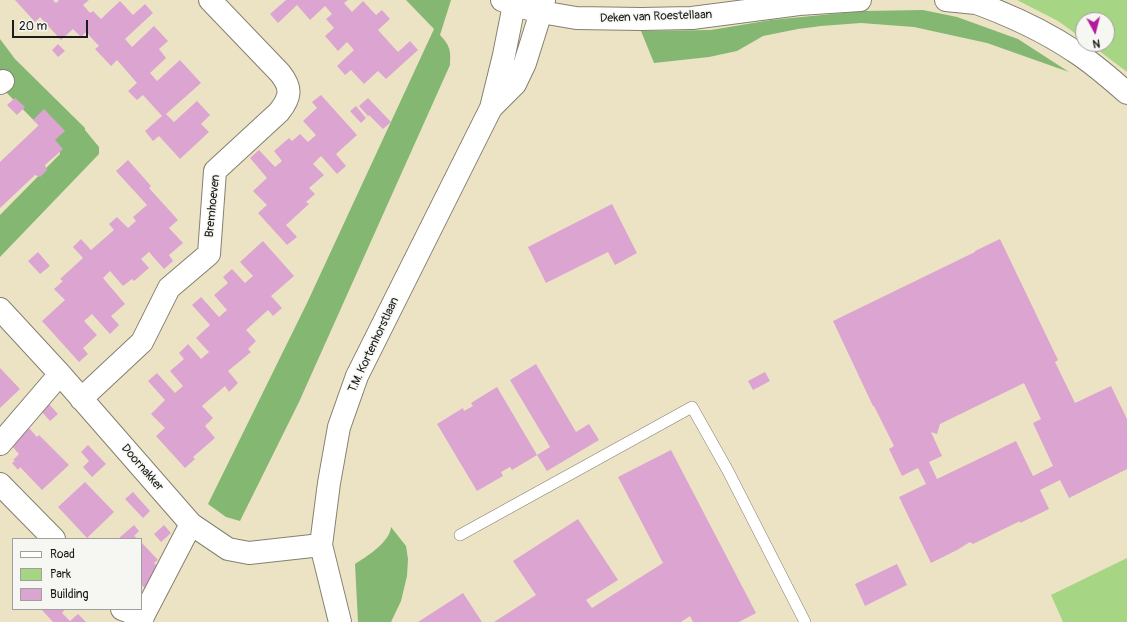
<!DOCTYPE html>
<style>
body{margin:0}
#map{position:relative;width:1127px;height:622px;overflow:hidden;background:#ece3c5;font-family:Pangolin,sans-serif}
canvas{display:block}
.legend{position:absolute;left:12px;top:538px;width:130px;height:72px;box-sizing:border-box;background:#f6f6f2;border:1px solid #9f9f9c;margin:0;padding:5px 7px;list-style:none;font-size:12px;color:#1c1c1c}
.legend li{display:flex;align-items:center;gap:8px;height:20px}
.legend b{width:20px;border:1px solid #9f9f9c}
.north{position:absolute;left:1075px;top:12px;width:40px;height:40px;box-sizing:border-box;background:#f6f6f2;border:1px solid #9f9f9c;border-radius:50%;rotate:173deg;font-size:11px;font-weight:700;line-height:16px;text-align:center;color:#1c1c1c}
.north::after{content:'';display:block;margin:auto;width:14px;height:18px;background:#b5179e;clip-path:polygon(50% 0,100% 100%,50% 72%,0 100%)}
.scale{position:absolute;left:12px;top:20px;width:76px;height:18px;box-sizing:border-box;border:2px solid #1c1c1c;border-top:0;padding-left:5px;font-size:12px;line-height:14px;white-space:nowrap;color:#1c1c1c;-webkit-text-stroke:3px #f6f6f2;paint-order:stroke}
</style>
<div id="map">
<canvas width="1127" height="622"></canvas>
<ul class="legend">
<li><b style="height:5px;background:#fff"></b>Road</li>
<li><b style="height:11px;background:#a6d684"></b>Park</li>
<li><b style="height:11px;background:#dca4d0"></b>Building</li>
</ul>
<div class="north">N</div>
<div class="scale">20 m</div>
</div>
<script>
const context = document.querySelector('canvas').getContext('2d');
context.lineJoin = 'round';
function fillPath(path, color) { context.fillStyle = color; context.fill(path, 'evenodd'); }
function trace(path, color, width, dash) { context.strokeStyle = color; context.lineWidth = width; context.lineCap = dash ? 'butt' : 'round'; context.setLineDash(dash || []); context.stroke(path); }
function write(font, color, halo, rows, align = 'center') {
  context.font = font + ' Pangolin,sans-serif'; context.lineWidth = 3; context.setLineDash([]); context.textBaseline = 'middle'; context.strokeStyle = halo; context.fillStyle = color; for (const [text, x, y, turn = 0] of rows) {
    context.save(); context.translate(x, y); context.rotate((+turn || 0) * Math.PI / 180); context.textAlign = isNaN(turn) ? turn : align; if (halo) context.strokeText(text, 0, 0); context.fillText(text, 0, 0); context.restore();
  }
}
fillPath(new Path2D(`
 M1017 0H1127V72L1090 44H1107V20H1083V39L1058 21Z
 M1127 558V622H1063L1051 595Z`), '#a6d684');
fillPath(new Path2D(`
 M406 0H451L440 35C450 46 451 50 450 65L299 402 240 521 226 517 208 504 307 303 434 29Z
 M923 10 957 17 1018 39 1069 72 987 43 914 27 861 23 821 26 798 29 763 36 737 51 709 57 654 63 641 31 711 30 771 20 863 11Z
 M0 39 15 59 85 128V130L99 147V154L0 257V215L60 154 59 146 0 86Z
 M391 527 406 546 408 559 407 576 401 601 391 622H358L355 564C366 557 390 542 391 527Z`), '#84b772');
fillPath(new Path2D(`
 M15 0H53L56 3 59 0H89L83 5 90 13 93 11 101 19 120 1 133 15 145 4 153 13 125 39 132 47 154 26 168 41 159 49 166 58 150 73 157 81 180 60 201 83 166 114 174 122 197 101 210 115 201 124 209 132 180 159 159 136 153 141 145 131 162 116 143 95 137 100 128 91 137 83 117 60 111 66 95 49 99 46 86 32 81 37 73 29 61 40 40 17 35 22Z
 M286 0H348L344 3 352 12 363 1 376 15 382 10 390 19 378 30 398 52 410 41 418 50 386 79 378 71 364 84 351 70 345 75 337 66 354 50 347 42 338 51 325 36 334 28 326 19 332 14 325 6 310 20 297 5 278 23 270 14Z
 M58 44 65 51 58 57 52 50Z
 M321 95 357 135 336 154 346 166 337 174 321 156 313 164 324 175 309 188 315 194 306 202 309 204 286 225 297 237 287 245 258 213 267 205 253 191 267 178 250 158 259 150 275 167 282 161 274 151 289 138 292 141 300 134 308 142 316 135 303 121 317 108 312 102Z
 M15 98 25 107 17 115 7 105Z
 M368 98 391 122 383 129 369 115 368 116 359 106Z
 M356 106 366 118 361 123 350 111Z
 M44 109 65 131 55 140 63 149 45 165 47 170 40 177 35 175 0 208V162L39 125 33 120Z
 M128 160 151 186 149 188 178 220 169 228 183 243 169 255 173 261 164 269 149 252 141 259 149 268 134 281 132 279 123 286 110 271 103 278 125 304 111 316 119 325 110 334 92 314 84 321 97 335 83 348 88 354 79 362 42 321 65 300 54 289 63 281 60 279 83 258 73 247 81 239 91 250 114 230 109 224 117 217 128 228 136 221 133 217 147 205 116 171Z
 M612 204 637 253 615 265 608 252 546 283 528 247Z
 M1000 239 1058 360 1055 362 1075 403 1111 386 1127 419V469L1069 498 1060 480 1040 490 1049 509 1020 523V521L973 544 970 542 957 550 931 563 899 497 926 484 918 468 902 476 889 449 894 446 874 406H873L833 321 975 252V251ZM1024 383 1041 419 1033 423 1053 466 1033 476 1016 441 937 479 929 462 942 456 931 432 937 434 940 424Z
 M263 241 294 276 271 296 282 308 273 316 268 310 246 330 256 341 248 349 251 352 228 371 238 383 229 392 225 386 202 406 213 418 205 426 215 438 193 457 195 459 185 468 156 436 165 428 151 414 165 400 148 381 157 373 175 393 183 386 170 371 184 359 179 353 188 344 201 359 209 352 196 338 210 325 192 305 201 297 219 317 227 310 214 295 228 283 223 277 232 269 245 283 253 276 240 262Z
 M38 252 50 266 40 274 28 261Z
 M536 364 576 432 589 424 599 440 547 471 537 455 550 447 510 380Z
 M0 368 20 389 0 408Z
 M765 372 770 381 753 390 748 381Z
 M497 387 537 455 512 470 510 467 501 472 503 476 477 491 437 424 463 408 464 411 473 406 471 403Z
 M49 404 58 414 50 421 41 411Z
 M28 427 37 437 39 435 69 465 42 490 20 467 18 470 12 463 15 461 13 460 19 454 11 445Z
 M88 445 106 464 92 477 83 467 89 461 81 452Z
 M671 450 756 613 739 622H693L690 616 681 622H494L536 595 513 561 578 519 618 580 586 600 592 608 663 563 618 477Z
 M85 482 114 512 87 538 58 507Z
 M133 492 150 511 143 518 125 499Z
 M134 525 139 531 134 536 138 539H118Z
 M164 525 171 533 161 542 154 534Z
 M141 542 158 560 154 563 162 571 147 591 141 584Z
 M897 564 907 585 865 606 855 584Z
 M463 593 482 622H418Z
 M41 609H63L64 611 62 613 70 621 78 614 86 622H53Z`), '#dca4d0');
const service = new Path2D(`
 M460 535 692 407 728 471 805 622`);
const minor = new Path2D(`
 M0 83 3 81
 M0 309 60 374 191 524 228 549 249 553 321 545
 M81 399 142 342 169 288 209 254 215 171 279 112C291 97 292 88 280 73L210 0
 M0 444 60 374
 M0 484 54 539
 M122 609 143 617
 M140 622 191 524`);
const tertiary = new Path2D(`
 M491 108 515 84 525 63 541 12 544 0
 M340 622 321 545 329 483 339 427 357 376 491 108 504 55 515 0`);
const secondary = new Path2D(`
 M502 0 514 5 541 12 576 18 641 19 692 18 799 4 860 0
 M946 0 976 3
 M968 0C1005 13 1041 29 1074 51 1093 63 1110 78 1127 93`);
trace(service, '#848070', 12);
trace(minor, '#848070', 24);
trace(tertiary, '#848070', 24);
trace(secondary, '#848070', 24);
trace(service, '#fff', 11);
trace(minor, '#fff', 22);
trace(tertiary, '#fff', 22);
trace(secondary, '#fff', 22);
write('12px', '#1c1c1c', '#f6f6f2', [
 ["Deken van Roestellaan",656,17,-2],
 ["Bremhoeven",213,206,-84],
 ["T.M. Kortenhorstlaan",374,345,-65],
 ["Doornakker",142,468,49]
]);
</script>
